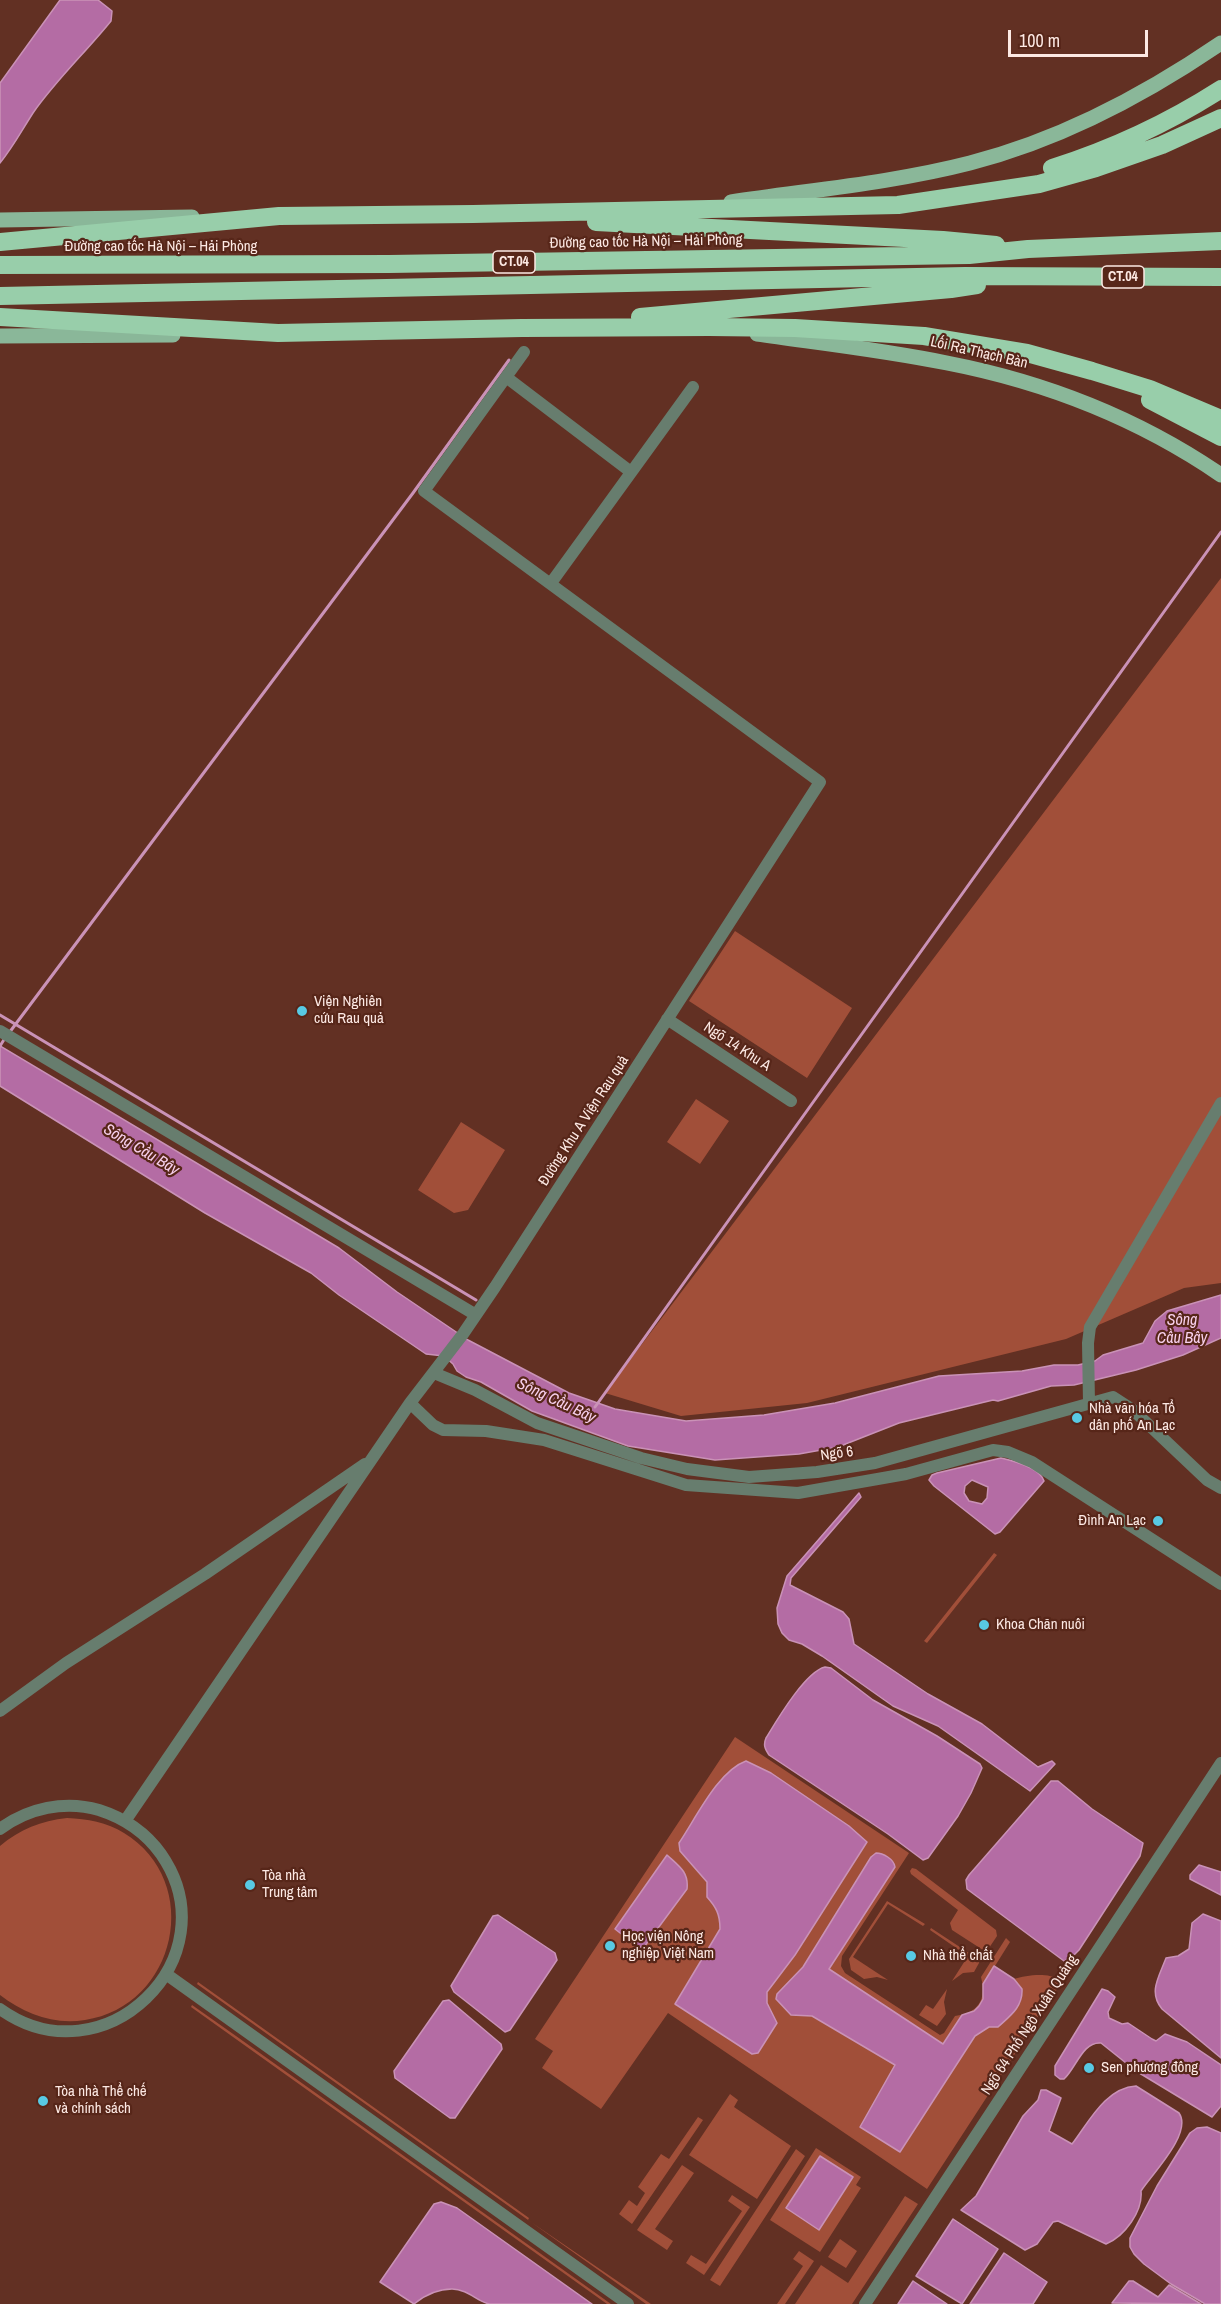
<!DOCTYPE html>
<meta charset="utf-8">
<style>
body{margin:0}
#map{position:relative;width:1221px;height:2304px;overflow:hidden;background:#623023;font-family:"Archivo Narrow",sans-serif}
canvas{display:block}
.scale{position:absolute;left:1008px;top:30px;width:140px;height:27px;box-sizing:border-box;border:3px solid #fde9e4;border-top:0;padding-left:8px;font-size:18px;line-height:21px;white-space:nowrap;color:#fde9e4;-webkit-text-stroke:4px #572619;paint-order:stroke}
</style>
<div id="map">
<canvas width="1221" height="2304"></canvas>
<div class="scale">100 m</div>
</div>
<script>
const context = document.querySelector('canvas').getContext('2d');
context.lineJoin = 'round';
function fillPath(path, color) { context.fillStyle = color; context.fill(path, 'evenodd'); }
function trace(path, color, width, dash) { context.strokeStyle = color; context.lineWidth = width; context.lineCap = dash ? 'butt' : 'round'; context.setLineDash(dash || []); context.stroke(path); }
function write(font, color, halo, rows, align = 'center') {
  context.font = font + ' "Archivo Narrow",sans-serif'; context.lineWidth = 4.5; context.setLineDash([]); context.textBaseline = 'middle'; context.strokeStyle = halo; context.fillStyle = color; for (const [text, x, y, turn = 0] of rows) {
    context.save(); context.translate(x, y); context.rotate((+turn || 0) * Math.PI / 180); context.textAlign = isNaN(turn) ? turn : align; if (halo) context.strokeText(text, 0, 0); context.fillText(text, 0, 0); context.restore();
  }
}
fillPath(new Path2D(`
 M1221 578V1283L1184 1288 1066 1339 807 1403 681 1416 605 1393Z
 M735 931 852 1008 807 1078 689 1001Z
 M696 1099 729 1121 700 1164 667 1142Z
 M461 1122 505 1150 468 1210 454 1213 418 1190Z
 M994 1553 997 1555 927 1643 924 1641Z
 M735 1737 909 1853 842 1956 841 1966 845 1973 940 2035 944 2033 955 2016C978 2013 987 2000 981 1977L1006 1938 1010 1942 995 1966 1014 1979C1027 1975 1048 1972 1060 1980L1061 1983 927 2189 668 2013 601 2109 542 2068 553 2051 535 2039Z
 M67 1818C87 1819 107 1822 124 1833 204 1882 177 2006 85 2020 53 2025 25 2014 0 1995V1846C20 1829 41 1821 67 1818Z
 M912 1868 916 1869 996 1930 997 1936 989 1948 983 1950 952 1930 950 1923 958 1910 911 1874 910 1871Z
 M887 1901 925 1924 923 1926 888 1904 853 1957 888 1980 877 1977 864 1979 851 1970 849 1959Z
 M931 1928 978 1959 979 1963 974 1972 963 1973 952 1981 968 1956 930 1930Z
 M198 1982 529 2218 528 2220 651 2304H646L197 1984Z
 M947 1989 944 2002 946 2014 937 2026 919 2015 926 2005 933 2009Z
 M192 2005 236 2036 611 2304H607L191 2007Z
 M730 2094 738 2100 734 2107 791 2146 757 2199 689 2155Z
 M698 2117 703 2120 632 2224 619 2214 629 2200 637 2206 645 2193 638 2187 661 2154 669 2159Z
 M816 2148 861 2177 856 2185 861 2188 820 2252 770 2220ZM853 2177 819 2229 786 2208Z
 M796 2149 805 2156 720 2286 710 2280Z
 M682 2165 694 2173 655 2229 673 2241 667 2250 637 2230Z
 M732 2195 750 2207 704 2275 686 2263 691 2255 706 2264 742 2211 728 2201Z
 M905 2196 918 2204 852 2304H795L821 2265 848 2283Z
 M840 2239 857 2251 846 2268 828 2257Z
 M799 2251 814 2261 785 2304H777L803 2266 793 2259Z`), '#a14f39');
const water = new Path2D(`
 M60 0H98L112 11 111 21C86 52 56 80 33 113 22 130 13 147 0 163V83Z
 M0 1046 339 1248 397 1292 468 1340 569 1393 615 1409 686 1421 764 1415 835 1403 939 1376 1022 1371 1054 1365H1078L1095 1361 1103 1355 1143 1343 1155 1321 1167 1311 1221 1295V1338L1183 1355 1136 1370 1074 1385 1051 1386 998 1401 993 1400 899 1423 838 1447 799 1454 715 1460 628 1446 532 1411 481 1382 466 1377 457 1371 453 1364 444 1356 426 1354 339 1295 311 1273 205 1213 0 1086Z
 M1001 1458C1014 1461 1040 1468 1044 1481L1000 1532 995 1534 934 1486 929 1480 932 1475 937 1473ZM972 1480 988 1487 987 1498 982 1504 969 1501 964 1493 965 1486Z
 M859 1493 861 1497 791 1578 790 1585 843 1612 849 1619 854 1644 928 1694 982 1724 1038 1767 1052 1761 1055 1764 1030 1791 938 1726 893 1706 822 1656 802 1644 789 1640 782 1633 778 1624 777 1608 787 1576Z
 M825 1667 831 1668 873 1700 937 1736 980 1764 982 1768 971 1793 958 1816 928 1858 923 1860 888 1834 769 1755C765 1749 763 1745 766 1738 777 1720 805 1672 825 1667Z
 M746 1761 771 1773 849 1826 867 1842 795 1955 767 1992V2003L777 2023 758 2053 752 2054 675 2004 720 1929C720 1914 716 1907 707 1897V1882L680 1851 679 1843C696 1818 718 1771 746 1761Z
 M1051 1781H1058L1092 1809 1143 1843 1140 1856 1079 1950 1070 1959 1064 1961 967 1889 966 1880 969 1875Z
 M876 1853C883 1853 894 1859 895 1867L829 1969 943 2044 962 2015 974 2011 979 2006 983 1999V1984L994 1966 1014 1979 1022 1989C1023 2007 1010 2016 998 2027H989L975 2036 900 2152 860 2127 895 2065 812 2016 791 2015 776 1999 777 1994 803 1967 871 1857Z
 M667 1855C679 1866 689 1872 687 1889L644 1947H638L615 1929Z
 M1199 1865 1221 1872V1895L1190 1879V1875Z
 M1203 1914 1221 1921V2058L1162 2009C1148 1992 1159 1977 1166 1958L1178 1956 1189 1949 1192 1923Z
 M498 1915 555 1953 557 1960 510 2030 505 2032 454 1992 451 1986 493 1916Z
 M1102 1989 1108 1991 1115 1997 1108 2012 1109 2018 1122 2024 1128 2023 1152 2039 1156 2041 1165 2034 1187 2042 1221 2065V2106L1212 2117 1136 2071 1101 2043C1083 2041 1076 2068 1064 2079H1060L1055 2075V2066Z
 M449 2000 501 2044 502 2049 455 2118H450L395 2078 394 2071 443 2001Z
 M1136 2086 1179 2113C1193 2133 1152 2174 1141 2191 1143 2211 1125 2236 1106 2244L1058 2221 1053 2222 1037 2244 1025 2250 961 2210 976 2196 1023 2116 1038 2100 1041 2090H1046L1061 2098 1049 2131 1072 2144C1089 2122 1105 2088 1136 2086Z
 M1207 2127 1221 2133V2304H1205L1171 2284 1144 2264 1134 2254 1130 2247V2238L1157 2186 1190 2133 1197 2128Z
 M820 2156 853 2177 819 2230 786 2208Z
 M441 2202 457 2208 592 2304C558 2304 523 2304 490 2304 479 2303 468 2289 452 2289 437 2289 425 2295 414 2304L380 2282 434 2204Z
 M953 2219 998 2249 962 2304 916 2276Z
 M1004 2253 1047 2282 1033 2304H970Z
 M913 2281 947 2304H898Z
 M1129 2281H1133L1158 2297 1169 2285 1201 2304 1112 2303Z`);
fillPath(water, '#b46ca4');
trace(water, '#ca92b7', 1.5);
trace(new Path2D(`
 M0 1015 476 1300
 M9 1033 413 493 509 360
 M0 1046 5 1038
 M595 1407 1221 532`), '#ca92b7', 3);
trace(new Path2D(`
 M506 377 631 472
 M551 583 693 387
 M667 1019 791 1101
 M0 1031 476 1315
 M434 1373 475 1390 537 1423 641 1458 687 1469 749 1477 817 1472 875 1463 1113 1397 1133 1410 1207 1480 1221 1488
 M410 1403 433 1425 443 1430 486 1431 544 1440 686 1485 798 1493 906 1474 993 1450 1008 1452 1032 1462 1221 1584
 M1089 1403 1088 1343 1090 1327 1221 1103
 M0 1711 66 1663 205 1574 365 1464
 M125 1821 410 1403 463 1334 495 1287 820 782 424 491 524 352
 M0 1829C28 1808 65 1800 99 1810 124 1818 146 1833 161 1854 233 1958 103 2083 0 2009
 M166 1974 628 2304
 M865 2304 1221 1763`), '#677d6e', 12);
trace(new Path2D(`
 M731 202C810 190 892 183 970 163 1060 140 1145 95 1221 43
 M0 220 192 217
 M757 334C820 343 884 350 947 363 1045 382 1139 419 1221 475
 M0 336 173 335`), '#8ab799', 15);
trace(new Path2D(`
 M1052 168C1112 149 1168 123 1221 89
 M596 222 943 240 996 245
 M0 242 279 216 473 214 898 205 1039 184 1096 168 1162 145 1221 118
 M0 265 389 264 969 255 1028 249 1221 241
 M0 296 965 276 1221 277
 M0 317 278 333 522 328 709 327 795 328 924 336 1027 353 1092 371 1150 389 1221 419
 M640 317 951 289 977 285
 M1150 400 1221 437`), '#98ceaa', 18);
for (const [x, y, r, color] of [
 [302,1011,6,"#58c9e3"],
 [1077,1418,6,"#58c9e3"],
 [1158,1521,6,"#58c9e3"],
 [984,1625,6,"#58c9e3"],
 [250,1885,6,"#58c9e3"],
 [610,1946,6,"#58c9e3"],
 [911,1956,6,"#58c9e3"],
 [1089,2068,6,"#58c9e3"],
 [43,2101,6,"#58c9e3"]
]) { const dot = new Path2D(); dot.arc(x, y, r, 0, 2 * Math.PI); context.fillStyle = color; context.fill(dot); trace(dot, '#572619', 2); }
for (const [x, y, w] of [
 [514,262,42],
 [1123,277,42]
]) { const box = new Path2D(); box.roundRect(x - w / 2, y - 11, w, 22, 4.5); context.fillStyle = '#572619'; context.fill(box); trace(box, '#fde9e4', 1.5); }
write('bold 14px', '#fde9e4', null, [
 ["CT.04",514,262],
 ["CT.04",1123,277]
]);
write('15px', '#fde9e4', '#572619', [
 ["Đường cao tốc Hà Nội – Hải Phòng",646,242,-1],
 ["Đường cao tốc Hà Nội – Hải Phòng",161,247],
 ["Lối Ra Thạch Bàn",979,353,13],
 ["Ngõ 14 Khu A",737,1047,33],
 ["Đường Khu A Viện Rau quả",584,1121,-57],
 ["Ngõ 6",837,1454,-8],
 ["Ngõ 64 Phố Ngô Xuân Quảng",1030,2025,-57]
]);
write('15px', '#fde9e4', '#572619', [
 ["Viện Nghiên",314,1002],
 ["cứu Rau quả",314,1019],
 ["Nhà văn hóa Tổ",1089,1409],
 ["dân phố An Lạc",1089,1426],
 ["Đình An Lạc",1146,1521,"right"],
 ["Khoa Chăn nuôi",996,1625],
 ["Tòa nhà",262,1876],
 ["Trung tâm",262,1893],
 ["Học viện Nông",622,1937],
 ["nghiệp Việt Nam",622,1954],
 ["Nhà thể chất",923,1956],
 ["Sen phương đông",1101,2068],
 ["Tòa nhà Thể chế",55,2092],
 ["và chính sách",55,2109]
], 'left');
write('italic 16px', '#f8d0ed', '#572619', [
 ["Sông Cầu Bây",141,1150,31],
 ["Sông",1182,1321],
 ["Cầu Bây",1182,1339],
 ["Sông Cầu Bây",556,1401,25]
]);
</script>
